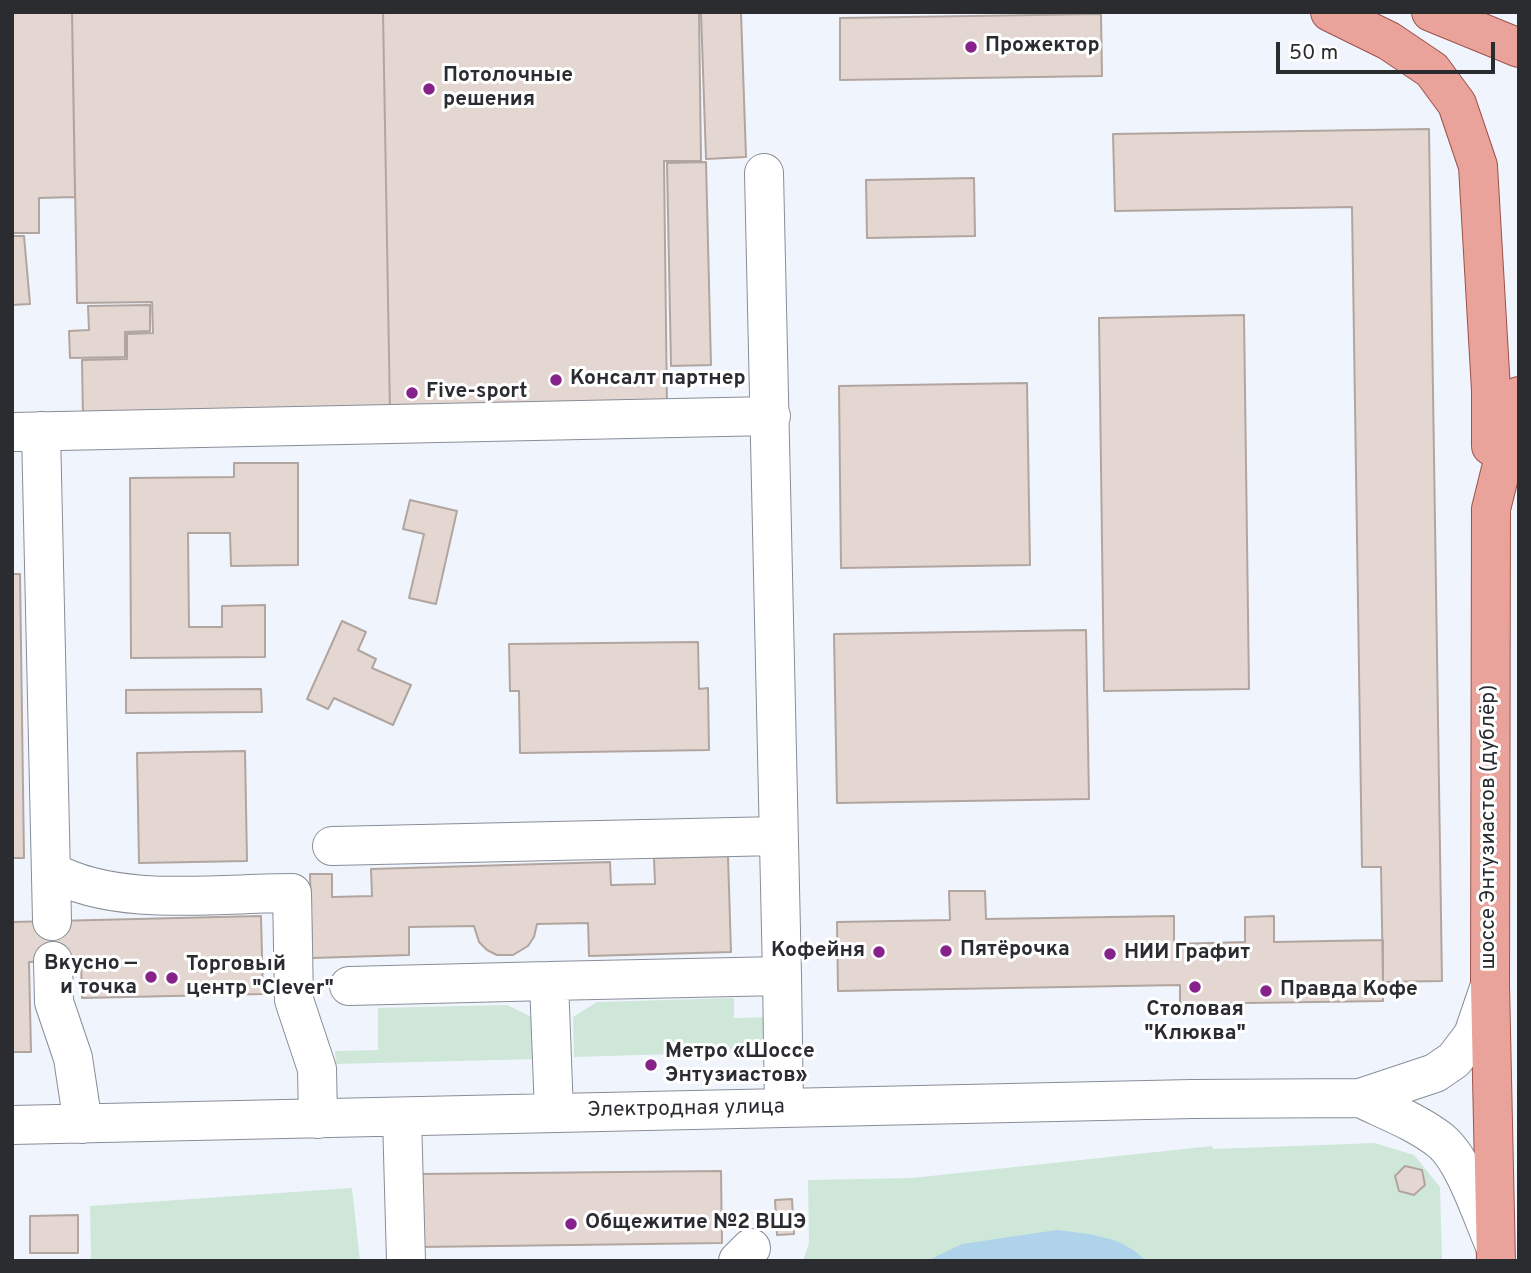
<!DOCTYPE html>
<meta charset="utf-8">
<style>
body{margin:0}
#map{position:relative;width:1531px;height:1273px;overflow:hidden;background:#f0f5fd;font-family:Overpass,sans-serif}
canvas{display:block}
.frame{position:absolute;inset:0;border:14px solid #2a2c30;pointer-events:none}
.scale{position:absolute;left:1276px;top:42px;width:219px;height:32px;box-sizing:border-box;border:4px solid #2a2c30;border-top:0;padding-left:9px;font-size:21px;line-height:24px;white-space:nowrap;color:#2a2c30;-webkit-text-stroke:5px #fff;paint-order:stroke}
</style>
<div id="map">
<canvas width="1531" height="1273"></canvas>
<div class="frame"></div>
<div class="scale">50 m</div>
</div>
<script>
const context = document.querySelector('canvas').getContext('2d');
context.lineJoin = 'round';
function fillPath(path, color) { context.fillStyle = color; context.fill(path, 'evenodd'); }
function trace(path, color, width, dash) { context.strokeStyle = color; context.lineWidth = width; context.lineCap = dash ? 'butt' : 'round'; context.setLineDash(dash || []); context.stroke(path); }
function write(font, color, halo, rows, align = 'center') {
  context.font = font + ' Overpass,sans-serif'; context.lineWidth = 6; context.setLineDash([]); context.textBaseline = 'middle'; context.strokeStyle = halo; context.fillStyle = color; for (const [text, x, y, turn = 0] of rows) {
    context.save(); context.translate(x, y); context.rotate((+turn || 0) * Math.PI / 180); context.textAlign = isNaN(turn) ? turn : align; if (halo) context.strokeText(text, 0, 0); context.fillText(text, 0, 0); context.restore();
  }
}
fillPath(new Path2D(`
 M734 998V1018L772 1017 773 1051 574 1057 573 1017 597 1002Z
 M507 1005 538 1020 539 1059 336 1064 335 1051 378 1050V1008Z
 M1375 1143 1414 1155 1440 1187 1442 1261H803L809 1243 808 1180 912 1178 1212 1146 1213 1149Z
 M352 1188 360 1261H91L90 1206Z`), '#cee7d8');
fillPath(new Path2D(`
 M1057 1230C1089 1234 1123 1236 1146 1261H927L962 1244Z`), '#aed3eb');
const building = new Path2D(`
 M12 12H72L75 197 39 198V233H12Z
 M72 12H383L390 413 83 419 82 360 127 359V334L153 333 152 302 77 303Z
 M383 12H699L701 161H664L667 408 390 413Z
 M701 12H741L746 157 706 159Z
 M1101 14 1102 76 840 80V18Z
 M1429 129 1442 981 1383 982 1381 867H1362L1352 207 1115 211 1113 134Z
 M706 162 711 365 671 366 667 163Z
 M974 178 975 236 867 238 866 180Z
 M12 236H24L30 304 12 305Z
 M150 305V331L125 332V357L70 358 69 331 89 330 88 306Z
 M1244 315 1249 689 1104 691 1099 318Z
 M1027 383 1030 565 841 568 839 386Z
 M234 463H298V565L231 566 230 533H188L189 627H222V606L265 605V657L131 658 130 478 234 477Z
 M410 500 457 511 436 604 409 598 424 534 403 529Z
 M12 574H20L24 858H12Z
 M342 621 366 632 358 650 376 659 372 668 411 685 393 725 334 698 328 709 307 699Z
 M1086 630 1089 799 837 803 834 634Z
 M698 642 699 689 708 688 709 750 520 753 519 691H510L509 644Z
 M261 689 262 712 126 713V690Z
 M245 751 247 861 139 863 137 753Z
 M728 856 731 952 589 956 588 923 537 924 534 937 528 946 513 955H497L487 950 479 942 474 926 409 927V955L312 958 310 874H332V897L372 896 371 869 610 862 611 885 655 884 654 858Z
 M949 891H985L986 919 1174 916V944L1245 942V917L1274 916V942L1383 940V1001L1180 1004V985L838 991 837 922 950 920Z
 M261 916 263 994 82 998 81 960 29 962 31 1052H12V922Z
 M1405 1166 1422 1170 1425 1185 1414 1195 1399 1191 1395 1176Z
 M721 1171 722 1243 420 1247 419 1174Z
 M792 1199 794 1234 777 1235 775 1200Z
 M78 1215V1253H30V1216Z`);
fillPath(building, '#e4d7d2');
trace(building, '#b1a59f', 2);
const minor = new Path2D(`
 M41 431 52 921
 M12 432 771 416
 M332 846 778 836
 M51 871C116 908 218 893 292 893L294 1000 317 1069 318 1119
 M53 961 54 1002 73 1058 83 1124
 M782 976 784 1108
 M349 986 549 981
 M1360 1098C1387 1111 1417 1122 1441 1141 1465 1161 1482 1217 1495 1246
 M554 1113 549 981 782 976 764 173
 M402 1117 406 1261
 M12 1125 1192 1099 1360 1098 1435 1073 1454 1060 1473 1035 1489 988
 M738 1261 751 1248`);
const major = new Path2D(`
 M1330 12 1389 41 1432 70 1457 104 1478 166 1491 390V446
 M1431 12 1519 48
 M1496 1261 1490 985 1491 509 1519 396`);
trace(minor, '#888d97', 40);
trace(major, '#9c524a', 40);
trace(minor, '#fff', 38);
trace(major, '#e9a39b', 38);
for (const [x, y, r, color] of [
 [971,47,7,"#87228b"],
 [429,89,7,"#87228b"],
 [556,380,7,"#87228b"],
 [412,393,7,"#87228b"],
 [946,951,7,"#87228b"],
 [879,952,7,"#87228b"],
 [1110,954,7,"#87228b"],
 [151,977,7,"#87228b"],
 [172,978,7,"#87228b"],
 [1195,987,7,"#87228b"],
 [1266,991,7,"#87228b"],
 [651,1065,7,"#87228b"],
 [571,1224,7,"#87228b"]
]) { const dot = new Path2D(); dot.arc(x, y, r, 0, 2 * Math.PI); context.fillStyle = color; context.fill(dot); trace(dot, '#fff', 2.5); }
write('bold 21px', '#2a2c30', '#fff', [
 ["Прожектор",985,47],
 ["Потолочные",443,77],
 ["решения",443,101],
 ["Консалт партнер",570,380],
 ["Five-sport",426,393],
 ["Пятёрочка",960,951],
 ["Кофейня",865,952,"right"],
 ["НИИ Графит",1124,954],
 ["Вкусно —",137,965,"right"],
 ["и точка",137,989,"right"],
 ["Торговый",186,966],
 ["центр \"Clever\"",186,990],
 ["Правда Кофе",1280,991],
 ["Столовая",1195,1011,"center"],
 ["\"Клюква\"",1195,1035,"center"],
 ["Метро «Шоссе",665,1053],
 ["Энтузиастов»",665,1077],
 ["Общежитие №2 ВШЭ",585,1224]
], 'left');
write('21px', '#2a2c30', '#fff', [
 ["шоссе Энтузиастов (дублёр)",1490,827,-90],
 ["Электродная улица",686,1110,-1]
]);
</script>
